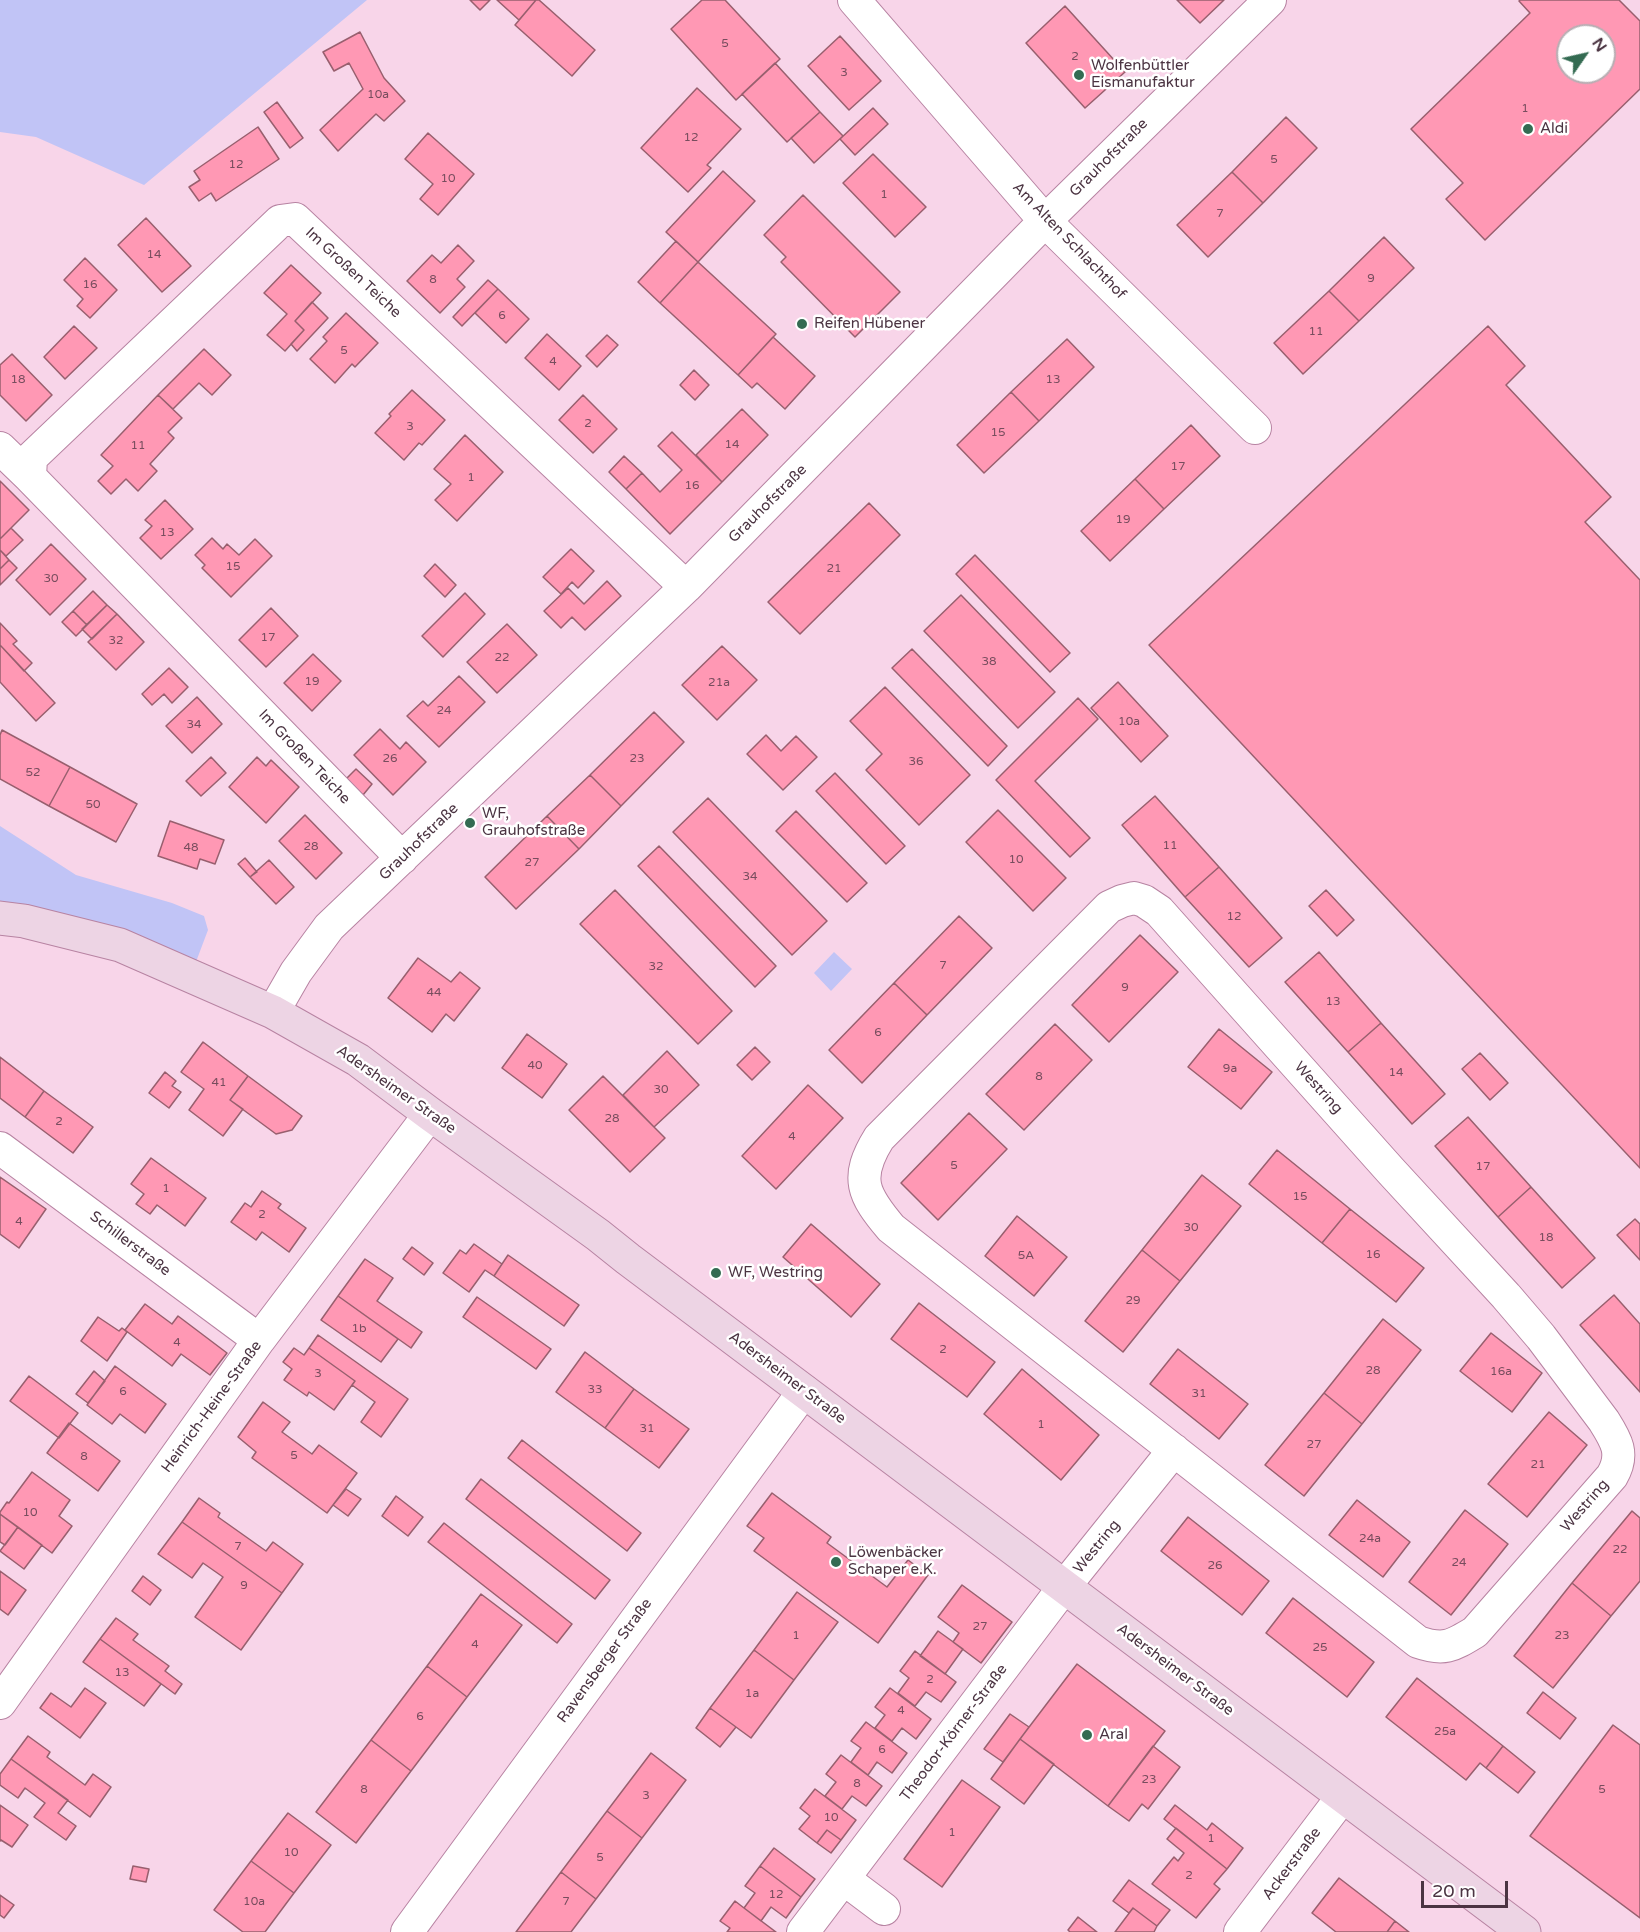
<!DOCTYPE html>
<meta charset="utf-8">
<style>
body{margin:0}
#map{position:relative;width:1640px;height:1932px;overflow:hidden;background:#f8d5e9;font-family:"Varela Round",sans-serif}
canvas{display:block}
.north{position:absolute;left:1556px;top:24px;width:60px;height:60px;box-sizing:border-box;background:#fff;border:2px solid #b7aeb3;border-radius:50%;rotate:56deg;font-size:16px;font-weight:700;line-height:24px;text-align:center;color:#4b3442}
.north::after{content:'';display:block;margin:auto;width:21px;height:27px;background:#346b52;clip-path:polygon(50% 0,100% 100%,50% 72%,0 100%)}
.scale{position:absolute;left:1421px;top:1881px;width:87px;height:27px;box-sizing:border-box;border:3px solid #4b3442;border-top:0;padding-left:8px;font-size:18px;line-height:21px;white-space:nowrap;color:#4b3442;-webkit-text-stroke:4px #fff;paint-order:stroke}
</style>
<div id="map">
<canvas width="1640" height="1932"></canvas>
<div class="north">N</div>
<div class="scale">20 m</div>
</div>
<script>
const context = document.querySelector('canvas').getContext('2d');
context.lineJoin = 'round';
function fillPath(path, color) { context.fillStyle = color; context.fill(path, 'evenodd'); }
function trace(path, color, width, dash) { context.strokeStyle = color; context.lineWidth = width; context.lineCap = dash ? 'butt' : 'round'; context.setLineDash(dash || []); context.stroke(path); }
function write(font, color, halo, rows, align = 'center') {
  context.font = font + ' "Varela Round",sans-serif'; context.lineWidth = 5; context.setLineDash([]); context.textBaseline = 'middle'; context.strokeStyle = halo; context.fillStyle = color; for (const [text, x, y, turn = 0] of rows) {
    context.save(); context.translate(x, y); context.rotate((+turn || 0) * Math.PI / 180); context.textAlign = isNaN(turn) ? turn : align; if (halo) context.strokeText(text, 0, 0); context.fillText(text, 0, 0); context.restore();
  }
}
fillPath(new Path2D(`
 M0 0H367L144 185 36 137 0 132Z
 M0 826 76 875 172 903 204 916 208 930 191 975 0 918Z
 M834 952 852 969 831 991 814 973Z`), '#c1c4f6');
const building = new Path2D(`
 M470 0H490L480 10Z
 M497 0H536L519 20Z
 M536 0H539L595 50 572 76 515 25Z
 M702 0H725L780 59 736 100 671 29Z
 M1177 0H1224L1200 23Z
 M1520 0H1619L1640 21V89L1485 240 1446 199 1463 183 1411 129 1530 13 1519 1ZM1568 36H1604V72H1568Z
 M1065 6 1125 72 1085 108 1026 43Z
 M360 32 384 78 405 101 384 121 376 114 338 151 320 130 363 89 349 63 334 71 323 52Z
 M840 36 881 81 849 110 808 66Z
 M775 63 820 112 787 142 742 94Z
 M697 88 741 129 707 165 711 168 688 192 641 148Z
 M277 102 303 138 290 148 264 112Z
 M873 108 888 124 855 155 840 139Z
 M820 112 843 136 814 163 791 138Z
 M1286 117 1317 148 1263 203 1232 172Z
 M258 127 279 159 216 201 211 193 199 201 189 187 200 180 194 171Z
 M428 133 474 174 438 215 420 199 433 184 405 159Z
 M873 154 926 207 895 237 843 183Z
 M723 171 755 201 698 262 666 232Z
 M1232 172 1263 203 1208 257 1177 225Z
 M803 195 900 292 855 337 781 262 786 257 764 235Z
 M146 218 191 266 162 292 118 245Z
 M1384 237 1414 268 1359 321 1329 291Z
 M676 241 698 262 660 303 638 282Z
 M458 245 474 261 457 279 465 287 440 313 407 281 432 255 441 263Z
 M85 258 117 290 90 318 77 306 83 299 64 280Z
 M698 262 776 334 738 375 660 303Z
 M291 265 321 293 295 321 304 330 285 351 267 335 287 314 264 293Z
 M488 280 498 289 462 326 453 317Z
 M498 289 529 319 506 343 475 313Z
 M1329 291 1359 321 1303 374 1274 343Z
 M312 302 328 318 297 351 291 344 304 330 295 321Z
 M346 313 378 343 355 367 352 364 335 383 310 359 327 341 323 337Z
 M74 326 97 348 65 379 44 357Z
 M1488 326 1525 366 1506 385 1611 497 1585 522 1640 580V1168L1149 645Z
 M547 334 581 366 559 390 525 358Z
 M607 335 618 345 597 367 586 356Z
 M773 337 815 376 785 409 757 383 752 388 738 375Z
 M1067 339 1094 367 1039 421 1011 392Z
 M204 349 231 375 212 395 199 383 173 409 158 395Z
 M12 354 52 395 26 421 0 395V365Z
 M694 370 709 385 695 400 680 385Z
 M412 390 445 420 422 445 419 443 404 460 375 433 391 416 389 414Z
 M1011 392 1039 421 984 473 957 445Z
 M158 395 182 418 168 432 174 438 150 464 157 471 138 491 126 479 111 494 98 481 113 466 101 455Z
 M583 395 617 429 593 453 559 420Z
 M742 409 768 435 722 482 696 455Z
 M1191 425 1220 456 1164 509 1135 479Z
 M672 432 722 482 670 534 626 489 642 473 660 492 682 470 658 446Z
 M465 435 503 472 457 521 435 500 451 484 434 469Z
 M624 456 642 473 626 489 609 472Z
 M1135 479 1164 509 1110 561 1081 531Z
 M0 481 29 510 0 539Z
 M165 500 193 529 161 559 140 538 152 526 145 520Z
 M869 503 900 535 800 634 768 602Z
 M11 528 23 540 6 556 0 550V539Z
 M212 538 223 549 227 544 239 555 255 539 272 556 231 597 202 568 205 565 195 555Z
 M51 544 86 579 50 615 16 580Z
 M571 549 594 571 578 588 572 582 561 594 543 577Z
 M0 550 9 560 0 569Z
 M975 555 1070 653 1050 672 956 574Z
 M9 560 17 568 0 585V569Z
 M435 564 456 585 445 597 424 576Z
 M607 581 621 596 585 630 572 617 561 628 544 611 568 588 584 604Z
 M93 591 107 605 87 625 73 611Z
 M465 593 485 614 443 657 422 636Z
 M961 595 1055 692 1018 728 924 631Z
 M107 605 117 614 92 639 82 629Z
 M271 608 298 636 266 667 239 640Z
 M73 611 87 625 76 636 62 622Z
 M117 614 144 642 116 670 88 642Z
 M0 623 17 641 13 644 32 663 24 671 0 645Z
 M507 624 537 655 497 693 467 662Z
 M0 645 55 703 36 721 0 682Z
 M722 646 757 680 717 720 682 685Z
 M912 649 1007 746 988 766 892 668Z
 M313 654 341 681 312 711 284 683Z
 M169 668 188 687 172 703 164 694 152 705 142 694Z
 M459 676 485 702 439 747 407 716 423 701 428 706Z
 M1118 682 1168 736 1141 762 1091 708Z
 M885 687 970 775 919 825 866 770 882 754 850 721Z
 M197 697 222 724 192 753 166 726Z
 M1078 698 1098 719 1035 781 1090 838 1070 857 996 780Z
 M654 712 684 742 621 806 590 775Z
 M380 729 400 749 406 742 426 762 393 795 354 755Z
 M2 730 70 767 49 806 0 779V735Z
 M766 735 781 751 796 736 817 757 783 790 747 754Z
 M211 757 226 773 201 796 186 781Z
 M257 757 266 766 271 760 299 787 266 823 229 787Z
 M70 767 137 804 116 842 49 806Z
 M356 769 372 784 363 795 346 779Z
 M835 773 905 846 886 864 816 791Z
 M590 775 621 806 579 849 547 816Z
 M1155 796 1219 867 1185 897 1122 825Z
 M708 798 827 921 792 955 673 832Z
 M998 810 1066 878 1033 911 966 842Z
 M796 811 867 883 847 902 776 831Z
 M305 815 342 853 316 879 279 841Z
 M547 816 579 849 516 909 485 877Z
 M170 821 224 840 215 864 200 859 197 869 158 856Z
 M659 846 776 966 755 987 638 866Z
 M245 858 257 872 250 877 238 864Z
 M269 860 294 887 276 904 250 877Z
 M1219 867 1282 938 1249 967 1185 897Z
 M615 890 732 1011 698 1044 580 924Z
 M1326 890 1354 920 1337 936 1309 906Z
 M959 916 992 948 927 1015 894 983Z
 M1140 935 1178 972 1109 1042 1072 1005Z
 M1319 952 1381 1023 1348 1052 1285 982Z
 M418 958 451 982 460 972 480 988 454 1021 446 1014 432 1032 388 998Z
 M894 983 927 1015 862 1083 829 1050Z
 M1381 1023 1445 1094 1412 1124 1348 1052Z
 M1055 1024 1092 1060 1024 1130 986 1094Z
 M1219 1029 1272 1072 1241 1109 1188 1067Z
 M527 1034 567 1064 542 1098 502 1068Z
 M203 1042 248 1076 230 1100 243 1109 223 1136 189 1110 204 1089 181 1072Z
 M755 1047 770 1062 752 1080 737 1065Z
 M667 1051 699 1085 654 1127 623 1095Z
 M1480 1053 1508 1083 1490 1100 1462 1069Z
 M0 1057 44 1091 25 1117 0 1098Z
 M165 1072 176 1081 172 1086 181 1092 169 1108 149 1093Z
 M248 1076 302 1116 292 1130 276 1134 230 1100Z
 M603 1076 665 1138 630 1172 569 1110Z
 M808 1085 843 1118 776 1189 742 1156Z
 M44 1091 93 1127 73 1153 25 1117Z
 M969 1113 1007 1149 938 1220 901 1183Z
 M1468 1117 1531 1187 1498 1217 1435 1146Z
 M1277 1150 1350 1209 1322 1243 1249 1184Z
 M151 1158 206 1198 185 1226 157 1205 150 1214 136 1204 144 1194 131 1184Z
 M1202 1175 1241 1206 1180 1281 1142 1250Z
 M0 1177 46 1209 19 1248 0 1234Z
 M1531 1187 1595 1258 1562 1288 1498 1217Z
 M262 1191 281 1204 278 1208 306 1228 289 1252 262 1232 256 1240 231 1222 245 1203 251 1207Z
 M1350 1209 1424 1268 1396 1302 1322 1243Z
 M1017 1216 1067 1257 1034 1296 985 1256Z
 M1635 1219 1640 1224V1260L1617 1235Z
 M811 1224 880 1284 851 1317 783 1257Z
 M474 1244 502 1264 494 1276 485 1270 469 1292 443 1273 460 1250 466 1254Z
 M412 1247 433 1263 424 1275 403 1259Z
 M1142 1250 1180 1281 1123 1352 1085 1321Z
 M508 1255 579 1305 564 1326 494 1276Z
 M365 1259 393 1278 377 1301 422 1332 411 1348 338 1296Z
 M1614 1295 1640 1324V1392L1580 1325Z
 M338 1296 398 1339 381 1362 321 1320Z
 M477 1297 551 1349 536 1369 463 1317Z
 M919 1303 995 1362 967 1397 891 1339Z
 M145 1304 172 1324 178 1316 227 1353 210 1375 181 1354 172 1366 125 1330Z
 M98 1317 119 1331 122 1328 127 1332 107 1361 81 1341Z
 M1383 1319 1421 1350 1362 1424 1324 1393Z
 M1491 1333 1542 1373 1512 1412 1460 1371Z
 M318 1335 408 1399 381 1437 361 1422 375 1402 352 1385 355 1381 309 1348Z
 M294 1348 304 1355 309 1348 355 1381 334 1410 309 1392 307 1396 284 1380 292 1369 283 1362Z
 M1178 1349 1248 1404 1219 1439 1150 1384Z
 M585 1352 634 1389 605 1428 556 1392Z
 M115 1366 166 1404 145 1433 120 1414 112 1424 87 1405Z
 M1022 1369 1099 1435 1061 1480 984 1414Z
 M94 1371 105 1381 88 1403 76 1394Z
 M29 1376 78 1413 59 1438 10 1401Z
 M634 1389 689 1429 659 1468 605 1428Z
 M1324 1393 1362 1424 1304 1496 1265 1465Z
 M263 1402 290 1422 282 1432 312 1454 319 1445 357 1473 327 1513 252 1458 256 1452 238 1437Z
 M1549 1412 1587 1445 1527 1517 1488 1484Z
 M69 1423 120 1461 98 1491 47 1453Z
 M522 1440 641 1533 627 1551 508 1458Z
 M32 1472 70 1500 59 1516 72 1526 52 1553 0 1514V1512L7 1502 9 1503Z
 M481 1479 610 1580 595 1599 466 1499Z
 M346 1489 361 1499 348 1516 333 1505Z
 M772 1493 831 1537 827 1543 887 1587 908 1560 928 1575 878 1643 754 1551 764 1538 747 1526Z
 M396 1496 423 1517 408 1536 382 1516Z
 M199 1498 220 1513 218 1517 266 1551 273 1542 303 1564 282 1593 182 1522Z
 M1357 1500 1410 1542 1383 1577 1329 1535Z
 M1465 1510 1508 1544 1451 1615 1409 1582Z
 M1632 1511 1640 1518V1581L1611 1616 1572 1583Z
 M0 1514 18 1527 5 1545 0 1542Z
 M1188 1517 1269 1581 1242 1615 1161 1551Z
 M182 1522 282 1593 241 1650 195 1617 223 1577 203 1563 192 1578 158 1554Z
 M444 1523 572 1624 557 1643 428 1542Z
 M18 1527 42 1545 24 1569 0 1551Z
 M0 1571 26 1590 8 1615 0 1609Z
 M143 1576 161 1590 150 1605 132 1591Z
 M1572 1583 1611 1616 1553 1688 1514 1656Z
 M962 1585 1012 1622 981 1663 953 1642 959 1633 938 1617Z
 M797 1592 838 1622 794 1680 754 1650Z
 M481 1594 522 1625 467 1697 427 1666Z
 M1293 1598 1374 1662 1347 1697 1266 1633Z
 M116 1618 138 1634 133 1640 169 1666 165 1671 182 1684 175 1694 100 1639Z
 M938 1631 963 1649 945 1674 920 1656Z
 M100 1639 161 1684 144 1706 83 1662Z
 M754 1650 794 1680 751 1738 710 1708Z
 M915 1651 956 1682 941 1702 926 1692 915 1706 898 1693 909 1678 900 1671Z
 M1077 1664 1165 1731 1108 1806 1020 1739Z
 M427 1666 467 1697 411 1771 371 1740Z
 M1417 1678 1503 1746 1486 1768 1480 1763 1466 1780 1386 1717Z
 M85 1688 106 1703 80 1738 40 1708 51 1693 71 1707Z
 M890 1688 931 1719 916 1739 902 1728 892 1741 875 1728 885 1715 875 1707Z
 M1543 1692 1576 1718 1560 1739 1527 1713Z
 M710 1708 736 1727 720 1747 696 1728Z
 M1010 1714 1029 1727 1003 1762 984 1749Z
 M866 1722 907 1753 892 1773 877 1762 868 1775 851 1762 861 1748 851 1741Z
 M1613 1725 1640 1745V1918L1530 1836Z
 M28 1736 50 1752 47 1757 85 1785 93 1774 111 1787 90 1817 11 1759Z
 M1020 1739 1054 1764 1024 1804 991 1779Z
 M371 1740 411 1771 356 1843 316 1812Z
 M1153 1746 1180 1767 1148 1809 1142 1804 1129 1821 1108 1806Z
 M1503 1746 1535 1772 1518 1793 1486 1768Z
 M651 1753 686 1780 642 1838 607 1811Z
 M841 1755 882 1786 866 1806 852 1796 842 1809 825 1796 836 1782 826 1774Z
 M11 1759 68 1800 58 1813 76 1826 66 1840 34 1817 45 1803 25 1788 18 1798 0 1785V1774Z
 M962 1780 1000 1807 942 1887 904 1859Z
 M815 1789 856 1820 841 1840 827 1830 817 1843 799 1829 810 1816 800 1808Z
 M0 1805 28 1825 12 1847 1 1840 0 1841Z
 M1175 1805 1207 1830 1212 1823 1243 1848 1227 1869 1164 1819Z
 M607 1811 642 1838 596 1899 561 1872Z
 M288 1813 331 1845 294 1893 251 1861Z
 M1176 1828 1227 1869 1214 1884 1220 1889 1196 1918 1152 1884 1174 1857 1178 1861 1184 1853 1167 1839Z
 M827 1830 841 1840 831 1853 817 1843Z
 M774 1848 815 1879 801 1897 760 1866Z
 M251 1861 294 1893 265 1932H243L214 1910Z
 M133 1866 149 1869 146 1882 130 1879Z
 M760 1866 801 1897 786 1918 771 1907 761 1921 744 1908 755 1893 745 1886Z
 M561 1872 596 1899 571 1932H516Z
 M1339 1878 1395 1921 1387 1932H1336L1312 1913Z
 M1129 1880 1170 1910 1157 1926 1133 1908 1129 1913 1113 1901Z
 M0 1895 14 1905 4 1918 0 1915Z
 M735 1901 744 1908 776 1932H727L730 1928 720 1921Z
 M1133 1908 1157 1926 1154 1932H1115Z
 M1078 1917 1097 1932H1070L1068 1930Z
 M1395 1921 1409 1932H1387Z`);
fillPath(building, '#ff98b4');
trace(building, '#985f6e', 1.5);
const street = new Path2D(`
 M854 0 1045 221 1255 428
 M0 448 30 477
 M402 858 30 477 31 458 280 221 295 219 686 587
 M1134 898 1144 901 1159 911 1390 1170 1506 1296 1541 1337 1604 1421C1616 1440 1625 1454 1612 1476L1475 1632C1452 1646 1444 1651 1418 1642L891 1228C863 1195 854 1178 879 1138L1109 907 1122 901Z
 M273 1012 296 972 329 927 686 587 1045 221 1270 0
 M0 1148 259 1340
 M0 1703 259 1340 430 1114
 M844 1879 884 1909
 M407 1932 804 1391
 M803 1932 1064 1587 1174 1450
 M1240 1932 1343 1796`);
const secondary = new Path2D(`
 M0 918 24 921 120 945 273 1012 358 1060 430 1114 598 1235 628 1259 1524 1932`);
trace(street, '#b783a2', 34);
trace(secondary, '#b783a2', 35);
trace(street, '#fff', 32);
trace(secondary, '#edd4e4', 33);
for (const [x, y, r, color] of [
 [1079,75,6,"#346b52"],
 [1528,129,6,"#346b52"],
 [802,324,6,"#346b52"],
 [470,823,6,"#346b52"],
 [716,1273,6,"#346b52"],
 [836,1562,6,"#346b52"],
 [1087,1735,6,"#346b52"]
]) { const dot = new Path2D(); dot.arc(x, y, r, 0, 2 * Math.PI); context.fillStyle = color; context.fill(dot); trace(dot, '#fff', 2); }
write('12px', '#784d5e', null, [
 ["5",725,44],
 ["2",1075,57],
 ["3",844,73],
 ["10a",378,95],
 ["1",1525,109],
 ["12",691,138],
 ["5",1274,160],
 ["12",236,165],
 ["10",448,179],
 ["1",884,195],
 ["7",1220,214],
 ["14",154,255],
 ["9",1371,279],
 ["8",433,280],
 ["16",90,285],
 ["6",502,316],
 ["11",1316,332],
 ["5",344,351],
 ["4",553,362],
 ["18",18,380],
 ["13",1053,380],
 ["2",588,424],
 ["3",410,427],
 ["15",998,433],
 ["14",732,445],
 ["11",138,446],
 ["17",1178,467],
 ["1",471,478],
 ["16",692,486],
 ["19",1123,520],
 ["13",167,533],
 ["15",233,567],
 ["21",834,569],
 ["30",51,579],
 ["17",268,638],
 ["32",116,641],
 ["22",502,658],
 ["38",989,662],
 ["19",312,682],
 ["21a",719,683],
 ["24",444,711],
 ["10a",1129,722],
 ["34",194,725],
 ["26",390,759],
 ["23",637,759],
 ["36",916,762],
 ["52",33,773],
 ["50",93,805],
 ["11",1170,846],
 ["28",311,847],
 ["48",191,848],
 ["10",1016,860],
 ["27",532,863],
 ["34",750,877],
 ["12",1234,917],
 ["7",943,966],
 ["32",656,967],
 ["9",1125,988],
 ["44",434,993],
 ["13",1333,1002],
 ["6",878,1033],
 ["40",535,1066],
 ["9a",1230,1069],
 ["14",1396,1073],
 ["8",1039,1077],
 ["41",219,1083],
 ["30",661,1090],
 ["28",612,1119],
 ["2",59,1122],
 ["4",792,1137],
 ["5",954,1166],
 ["17",1483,1167],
 ["1",166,1189],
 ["15",1300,1197],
 ["2",262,1215],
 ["4",19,1222],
 ["30",1191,1228],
 ["18",1546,1238],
 ["16",1373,1255],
 ["5A",1026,1256],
 ["29",1133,1301],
 ["1b",359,1329],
 ["4",177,1343],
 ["2",943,1350],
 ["28",1373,1371],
 ["16a",1501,1372],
 ["3",318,1374],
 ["33",595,1390],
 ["6",123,1392],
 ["31",1199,1394],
 ["1",1041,1425],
 ["31",647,1429],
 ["27",1314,1445],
 ["5",294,1456],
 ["8",84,1457],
 ["21",1538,1465],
 ["10",30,1513],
 ["24a",1370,1539],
 ["7",238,1547],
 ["22",1620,1550],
 ["24",1459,1563],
 ["26",1215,1566],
 ["9",244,1586],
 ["27",980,1627],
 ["1",796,1636],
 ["23",1562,1636],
 ["4",475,1645],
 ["25",1320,1648],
 ["13",122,1673],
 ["2",930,1680],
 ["1a",752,1694],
 ["4",901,1711],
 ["6",420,1717],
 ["25a",1445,1732],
 ["6",882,1750],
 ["23",1149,1780],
 ["8",857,1784],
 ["8",364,1790],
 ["5",1602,1790],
 ["3",646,1796],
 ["10",831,1818],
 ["1",952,1833],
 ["1",1211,1839],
 ["10",291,1853],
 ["5",600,1858],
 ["2",1189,1876],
 ["12",776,1895],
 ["10a",254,1902],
 ["7",566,1902]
]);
write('15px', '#4b3442', '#fff', [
 ["Wolfenbüttler",1091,66],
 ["Eismanufaktur",1091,83],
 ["Aldi",1540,129],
 ["Reifen Hübener",814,324],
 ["WF,",482,814],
 ["Grauhofstraße",482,831],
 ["WF, Westring",728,1273],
 ["Löwenbäcker",848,1553],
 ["Schaper e.K.",848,1570],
 ["Aral",1099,1735]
], 'left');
write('15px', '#4b3442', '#fff', [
 ["Grauhofstraße",1109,158,-45],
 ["Am Alten Schlachthof",1069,241,46],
 ["Im Großen Teiche",353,273,43],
 ["Grauhofstraße",768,504,-45],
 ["Im Großen Teiche",304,757,46],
 ["Grauhofstraße",419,842,-44],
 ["Westring",1318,1088,48],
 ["Adersheimer Straße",396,1090,35],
 ["Schillerstraße",130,1244,37],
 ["Adersheimer Straße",787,1378,37],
 ["Heinrich-Heine-Straße",212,1407,-54],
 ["Westring",1585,1506,-49],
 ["Westring",1097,1547,-51],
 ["Ravensberger Straße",605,1661,-54],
 ["Adersheimer Straße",1175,1670,37],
 ["Theodor-Körner-Straße",954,1733,-53],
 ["Ackerstraße",1292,1864,-53]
]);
</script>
